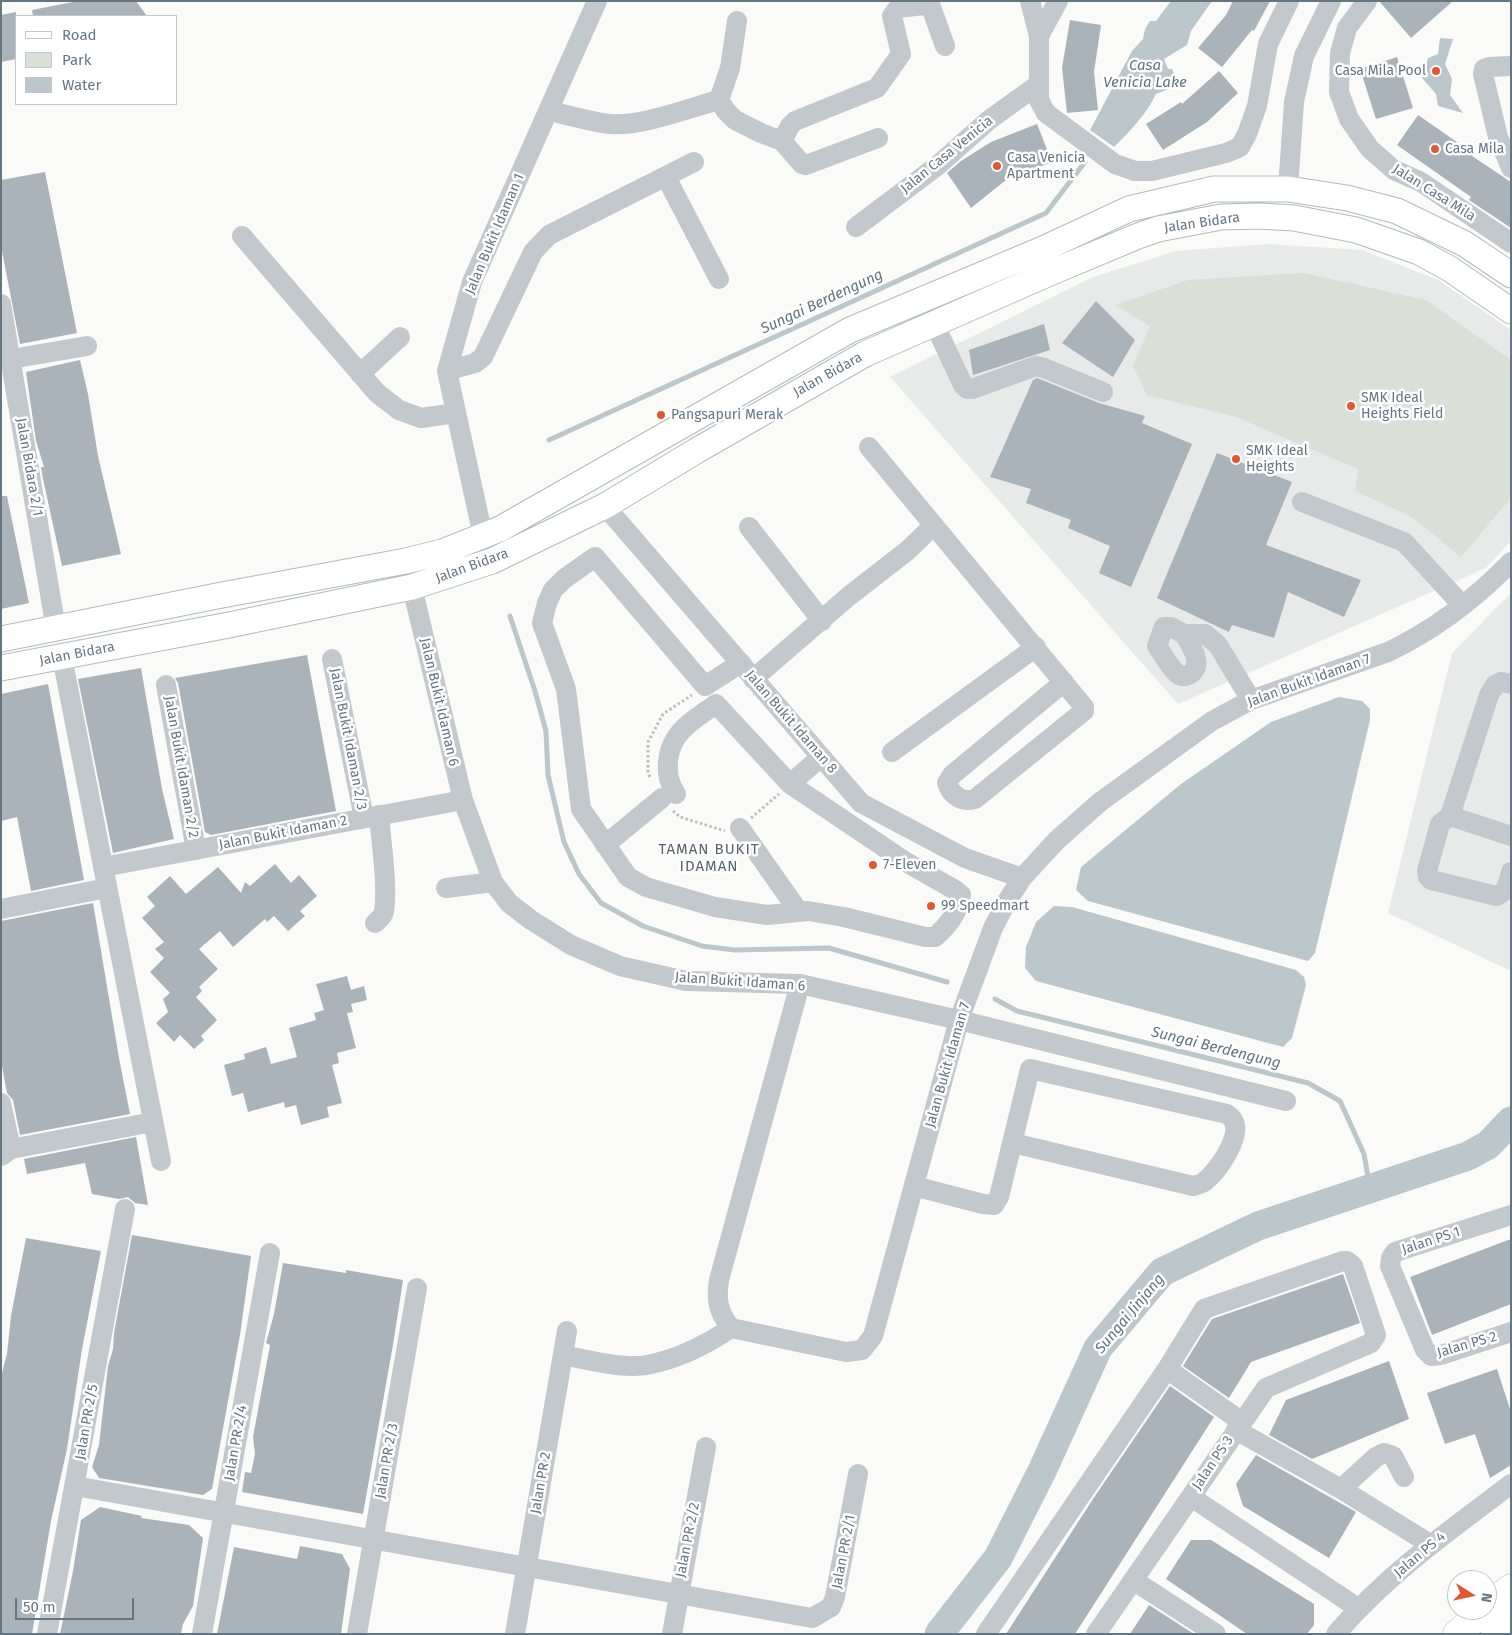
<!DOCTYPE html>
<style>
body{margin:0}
#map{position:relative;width:1512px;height:1635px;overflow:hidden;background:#fafaf8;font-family:"Fira Sans",sans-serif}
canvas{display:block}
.frame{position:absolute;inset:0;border:2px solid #657683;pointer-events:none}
.legend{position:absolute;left:15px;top:15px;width:162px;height:90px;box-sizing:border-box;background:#fff;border:1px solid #c1c8cd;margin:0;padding:6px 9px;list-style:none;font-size:15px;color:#657683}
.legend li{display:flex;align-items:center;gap:10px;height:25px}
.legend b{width:25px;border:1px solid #c1c8cd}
.north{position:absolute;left:1447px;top:1570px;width:50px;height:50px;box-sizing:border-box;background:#fff;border:1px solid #c1c8cd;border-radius:50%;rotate:100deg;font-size:14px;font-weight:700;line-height:20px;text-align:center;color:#657683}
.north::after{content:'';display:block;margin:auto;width:18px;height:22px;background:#e4572e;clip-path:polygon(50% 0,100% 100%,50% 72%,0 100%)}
.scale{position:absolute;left:15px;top:1598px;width:119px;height:22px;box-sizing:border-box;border:2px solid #657683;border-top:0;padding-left:6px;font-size:15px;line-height:18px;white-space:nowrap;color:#657683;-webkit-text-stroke:4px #fff;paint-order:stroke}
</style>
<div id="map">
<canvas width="1512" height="1635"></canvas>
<div class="frame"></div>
<ul class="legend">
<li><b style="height:6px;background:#fff"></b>Road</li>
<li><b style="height:14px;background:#dadfd7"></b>Park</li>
<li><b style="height:14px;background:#bbc7cb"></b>Water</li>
</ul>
<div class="north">N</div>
<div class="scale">50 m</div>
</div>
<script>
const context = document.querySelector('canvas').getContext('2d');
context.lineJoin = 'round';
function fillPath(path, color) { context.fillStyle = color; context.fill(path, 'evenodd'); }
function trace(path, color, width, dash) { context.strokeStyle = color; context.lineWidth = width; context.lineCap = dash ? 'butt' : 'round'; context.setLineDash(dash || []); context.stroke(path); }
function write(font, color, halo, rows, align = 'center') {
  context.font = font + ' "Fira Sans",sans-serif'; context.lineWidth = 5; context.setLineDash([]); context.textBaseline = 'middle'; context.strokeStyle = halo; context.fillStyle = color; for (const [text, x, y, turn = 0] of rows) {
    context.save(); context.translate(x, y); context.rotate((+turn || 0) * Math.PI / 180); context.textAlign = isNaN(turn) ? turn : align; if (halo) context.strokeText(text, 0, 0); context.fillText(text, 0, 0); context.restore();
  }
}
fillPath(new Path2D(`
 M1268 244 1362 250 1438 280 1511 330V541L1486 568 1178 704 890 377 1093 277 1176 251Z
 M1511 593V971L1388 913 1452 653Z`), '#e8e9e9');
fillPath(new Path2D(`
 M1304 273 1426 300 1511 360V498L1461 557 1412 517 1355 491 1358 469 1236 417 1147 395 1133 366 1150 326 1115 305 1188 280Z`), '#dadfd7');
fillPath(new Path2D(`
 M1171 1H1212L1191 31 1187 45 1164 59 1168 69H1172L1179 85 1156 94C1146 115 1130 131 1114 147L1090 130 1132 51 1143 39 1145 29 1150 21H1156Z
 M1440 38 1453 39 1445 64 1452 79 1450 95 1463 113 1438 106 1436 94 1422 78 1428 58 1438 54Z
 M1339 697 1362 701 1370 709V720L1315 953 1308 961 1088 901 1076 890 1081 867 1181 784 1271 722Z
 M1054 906 1072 907 1296 970 1304 977 1306 985 1292 1038 1283 1047 1036 981 1025 968 1026 947 1036 922Z`), '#bbc7cb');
trace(new Path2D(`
 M549 440 1046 213 1085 162
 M510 616 535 691 546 731 548 775 564 842 579 874 601 903 643 926 702 946 735 950 829 948 947 982
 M995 999 1017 1011 1308 1083 1340 1101 1364 1154 1370 1188`), '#bbc7cb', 5);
trace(new Path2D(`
 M939 1634 998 1558 1042 1471 1098 1348 1162 1272 1258 1226 1468 1156 1488 1145 1511 1121`), '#bbc7cb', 29);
fillPath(new Path2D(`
 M78 1H136L147 16H33L32 10Z
 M1233 1H1270L1254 31 1252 30 1222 67 1198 48 1226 15Z
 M1379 1H1453L1411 38Z
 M16 12V59L1 62V15Z
 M1070 20 1101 25 1094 72 1098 110 1067 113 1062 68Z
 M1397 57 1413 108 1376 119 1360 69Z
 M1219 71 1238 93 1207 122 1163 150 1146 124 1181 102 1182 104Z
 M1418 115 1474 154 1472 156 1511 182V228L1469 200 1471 197 1397 145Z
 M1037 124 1052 162 1006 180 971 208 947 173 961 161 991 142Z
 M45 172 77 333 20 344 1 246V180Z
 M1096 301 1135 340 1113 377 1062 343Z
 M1044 324 1050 350 973 375 969 350Z
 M80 360 88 394 98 456 121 554 62 566 43 479 41 467H44L36 441 26 372Z
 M1037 378 1099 403 1145 416 1142 423 1192 444 1131 587 1099 573 1110 546 1068 528 1071 520 1026 503 1031 489 990 477 1033 380Z
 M1217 453 1292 482 1266 545 1361 580 1344 617 1288 592 1274 638 1232 625 1229 632 1157 598Z
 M1 496H7L29 603 1 609Z
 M307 655 336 811 211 835 205 832 178 683 175 678Z
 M141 668 162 789 174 839 113 853 78 679Z
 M48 684 84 880 31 891 17 817 1 821V694Z
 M275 864 291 883 299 875 317 896 300 911 305 916 288 931 274 916 267 922 265 919 233 947 220 931 199 949 218 969 199 987 202 991 196 997 217 1020 201 1036 204 1040 194 1049 180 1035 174 1042 156 1023 168 1012 163 999 170 993 150 972 164 958 155 949 164 942 142 918 155 906 147 897 170 876 186 894 218 867 241 893 245 882 250 886Z
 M93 903 119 1058 130 1114 20 1135 13 1100 7 1093 1 1061V921Z
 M347 976 351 990 364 986 367 1000 351 1004 353 1012 347 1013 356 1048 337 1053 339 1063 332 1065 342 1103 327 1107 329 1117 301 1125 296 1105 285 1108 284 1102 248 1112 243 1093 232 1096 224 1065 245 1059 244 1054 266 1047 271 1064 297 1057 289 1028 316 1020 314 1013 324 1010 316 984Z
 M136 1137 148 1205 135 1203 128 1197 119 1199 92 1194 85 1163 27 1174 24 1159Z
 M132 1235 251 1256 240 1335 212 1489 203 1495 99 1478 92 1467 99 1445 108 1366 113 1349 114 1333Z
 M26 1238 101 1251 82 1349 67 1449 51 1521 32 1634H1V1377L7 1354 11 1316Z
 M1511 1239V1304L1432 1335 1410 1277Z
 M283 1263 346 1273V1270L403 1280 394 1339 363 1514 242 1492 245 1472 251 1473 255 1454 253 1437 270 1345 266 1343 274 1314Z
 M1343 1274 1360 1323 1251 1362 1229 1398 1183 1366 1212 1319Z
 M1389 1361 1409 1419 1312 1459 1269 1435 1286 1400Z
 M1497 1369 1511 1412V1465L1490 1478 1475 1434 1445 1444 1427 1393Z
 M1170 1386 1214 1417 1075 1634H1006L1093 1499Z
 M1256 1455 1356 1512 1329 1558 1243 1506 1236 1484Z
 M100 1507 142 1516 141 1518 189 1525 203 1538 193 1606 183 1624 181 1634H60L73 1571 81 1520Z
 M1191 1540H1211L1314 1604V1625L1307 1634H1247L1166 1579Z
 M300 1546 342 1554 350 1569 341 1634H217L234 1547 297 1559Z
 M1149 1605 1194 1634H1130Z`), '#aab3b9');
const major = new Path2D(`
 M1 639 222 595 406 561 442 552 500 529 850 330 1043 249 1129 209 1214 189H1288L1347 198 1397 211 1465 244 1511 275
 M1 668 229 625 412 587 492 561 605 506 696 451 865 354 1052 272 1138 236 1158 229 1221 217 1259 216 1294 218 1356 230 1419 252 1450 269 1511 311`);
const highway = new Path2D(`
 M1487 1607 1511 1588
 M1457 1634 1484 1610
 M1495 1634 1511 1621`);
trace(major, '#b5babe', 27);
trace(highway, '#b4b9bd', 29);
trace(new Path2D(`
 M650 777 648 773V742L663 714 692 695
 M673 811 680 817 725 831
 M751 818 779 794`), '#bbbfc2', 3, [2.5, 2.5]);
trace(new Path2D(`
 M1030 1 1039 36V100L1046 113 1115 164 1135 171H1152L1226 153 1240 147 1247 134 1257 106 1268 44 1289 1
 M1367 1 1347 28 1340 53 1339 92 1349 119 1370 149 1394 170 1421 182 1511 243
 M1039 36 1058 1
 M1511 66 1489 67 1484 69 1483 74 1498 137 1511 168
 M719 100 726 111 735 120 761 133 782 141 802 164 806 165 878 138
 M719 100 730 68 737 21
 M549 111C569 115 590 122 610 124 640 127 689 108 719 100
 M782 141 790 126 795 121 877 88 901 54 892 16 898 8 924 5 931 7 945 46
 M666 177 719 279
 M1288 189 1294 102 1304 56 1331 1
 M856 227 937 166 989 120 1039 84
 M242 236 377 393 399 410 421 418 456 413
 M1 304 56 629
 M934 323 963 385 967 389H972L1036 366 1044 368 1103 392
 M11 359 87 346
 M447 371 475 363 483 357 533 252 549 235 694 162
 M360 374 400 337
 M869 447 1084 707V711L975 799C962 803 951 795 947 783L952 775 1064 682
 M1302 502 1404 542 1462 605
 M605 506 861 803 965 858 1022 878
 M749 527 822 621
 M483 536 447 371 472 282 597 1
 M412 587 463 800 493 882 509 903 531 920 571 945 620 966 686 981 800 984 959 1020 1286 1101
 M1184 634C1190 644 1205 665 1190 674 1187 676 1183 677 1179 675 1172 671 1162 653 1157 646L1164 627H1171L1184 634H1205L1218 645 1251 700
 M62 657 161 1161
 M332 659 364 818
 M753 679 849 596 907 551 933 526
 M1511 684 1501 682 1495 685 1489 695 1450 816 1440 824 1427 871 1428 877 1431 880 1497 896 1506 890 1511 872
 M166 685 196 850
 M892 752 1036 647
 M790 784 821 757
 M676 794C669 783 667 774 668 761 671 731 694 720 716 704L790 784 906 862 955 890 961 895C960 910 947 927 935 937H925L844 917 808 911 767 915 715 907 646 887 628 877 581 809 566 689 542 623 547 603 553 590 564 579 595 557 705 686 741 663
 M1450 816 1511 836
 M740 828 799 912
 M605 845 662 798
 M103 867 463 800
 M446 888 493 882
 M1 909 107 888
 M375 923C379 919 383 917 384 911 388 885 381 842 379 815
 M800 984 719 1280C716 1300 718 1312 731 1328L846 1352 862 1350 873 1336 959 1020 993 928 1006 903 1022 878 1057 840 1100 802 1212 721 1251 700 1388 652C1434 630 1476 598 1511 562
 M1 1103 11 1149
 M1 1156 11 1149 153 1122
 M914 1186 983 1204 994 1205 999 1197 1030 1069 1227 1114C1229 1116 1232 1117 1233 1120 1243 1136 1217 1172 1204 1182 1201 1184 1197 1185 1193 1186L1013 1143
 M1511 1215 1395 1252 1391 1258 1390 1266 1425 1350 1431 1356 1441 1355 1511 1332
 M563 1355C586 1360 624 1369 647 1365 678 1359 706 1345 731 1328
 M1236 1430 1341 1489 1430 1544
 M75 1486 812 1618 831 1607 835 1597 858 1474
 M1341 1489 1376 1457 1384 1453 1393 1456 1404 1477
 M1191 1497 1358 1608
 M1133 1580 1216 1634
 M47 1634 125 1209
 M202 1634 270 1253
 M357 1634 417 1288
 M515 1634 567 1331
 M672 1634 706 1447
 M986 1634 1167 1369
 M1096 1634 1266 1388 1371 1343 1376 1335 1353 1266 1347 1261H1343L1204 1309 1167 1369 1242 1422
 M1336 1634C1386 1575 1450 1530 1511 1484`), '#c3c8cc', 20);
trace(major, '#fff', 25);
trace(highway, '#fff', 28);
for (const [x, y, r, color] of [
 [1436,71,5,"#e4572e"],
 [1435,149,5,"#e4572e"],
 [997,166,5,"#e4572e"],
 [1351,406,5,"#e4572e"],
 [661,415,5,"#e4572e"],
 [1236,459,5,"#e4572e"],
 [873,865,5,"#e4572e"],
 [931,906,5,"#e4572e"]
]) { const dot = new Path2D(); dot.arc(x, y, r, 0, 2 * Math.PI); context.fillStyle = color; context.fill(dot); trace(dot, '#fff', 2); }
write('14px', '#657683', '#fff', [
 ["Casa Mila Pool",1426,71,"right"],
 ["Casa Mila",1445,149],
 ["Casa Venicia",1007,158],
 ["Apartment",1007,174],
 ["SMK Ideal",1361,398],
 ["Heights Field",1361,414],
 ["Pangsapuri Merak",671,415],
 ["SMK Ideal",1246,451],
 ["Heights",1246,467],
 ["7-Eleven",883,865],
 ["99 Speedmart",941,906]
], 'left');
write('14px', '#657683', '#fff', [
 ["Jalan Casa Venicia",947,155,-39],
 ["Jalan Casa Mila",1434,193,32],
 ["Jalan Bidara",1202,223,-8],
 ["Jalan Bukit Idaman 1",495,234,-67],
 ["Jalan Bidara",828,375,-29],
 ["Jalan Bidara 2/1",29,467,80],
 ["Jalan Bidara",472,566,-20],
 ["Jalan Bidara",77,654,-11],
 ["Jalan Bukit Idaman 7",1309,681,-20],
 ["Jalan Bukit Idaman 6",439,702,77],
 ["Jalan Bukit Idaman 8",791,722,49],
 ["Jalan Bukit Idaman 2/3",348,739,79],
 ["Jalan Bukit Idaman 2/2",181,767,80],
 ["Jalan Bukit Idaman 2",283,833,-11],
 ["Jalan Bukit Idaman 6",740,982,4],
 ["Jalan Bukit Idaman 7",948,1065,-74],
 ["Jalan PS 1",1431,1241,-18],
 ["Jalan PS 2",1467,1345,-16],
 ["Jalan PR 2/5",87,1422,-80],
 ["Jalan PR 2/4",236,1443,-80],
 ["Jalan PR 2/3",387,1461,-80],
 ["Jalan PS 3",1213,1463,-56],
 ["Jalan PR 2",541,1483,-80],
 ["Jalan PR 2/2",688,1540,-79],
 ["Jalan PR 2/1",844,1552,-79],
 ["Jalan PS 4",1420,1555,-40]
]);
write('italic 15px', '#60757c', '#fff', [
 ["Casa",1145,66],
 ["Venicia Lake",1145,83],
 ["Sungai Berdengung",822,302,-25],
 ["Sungai Berdengung",1216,1048,14],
 ["Sungai Jinjang",1130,1314,-50]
]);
context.letterSpacing = '1px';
write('15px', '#57646e', '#fff', [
 ["TAMAN BUKIT",709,850],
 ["IDAMAN",709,867]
]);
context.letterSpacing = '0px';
</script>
